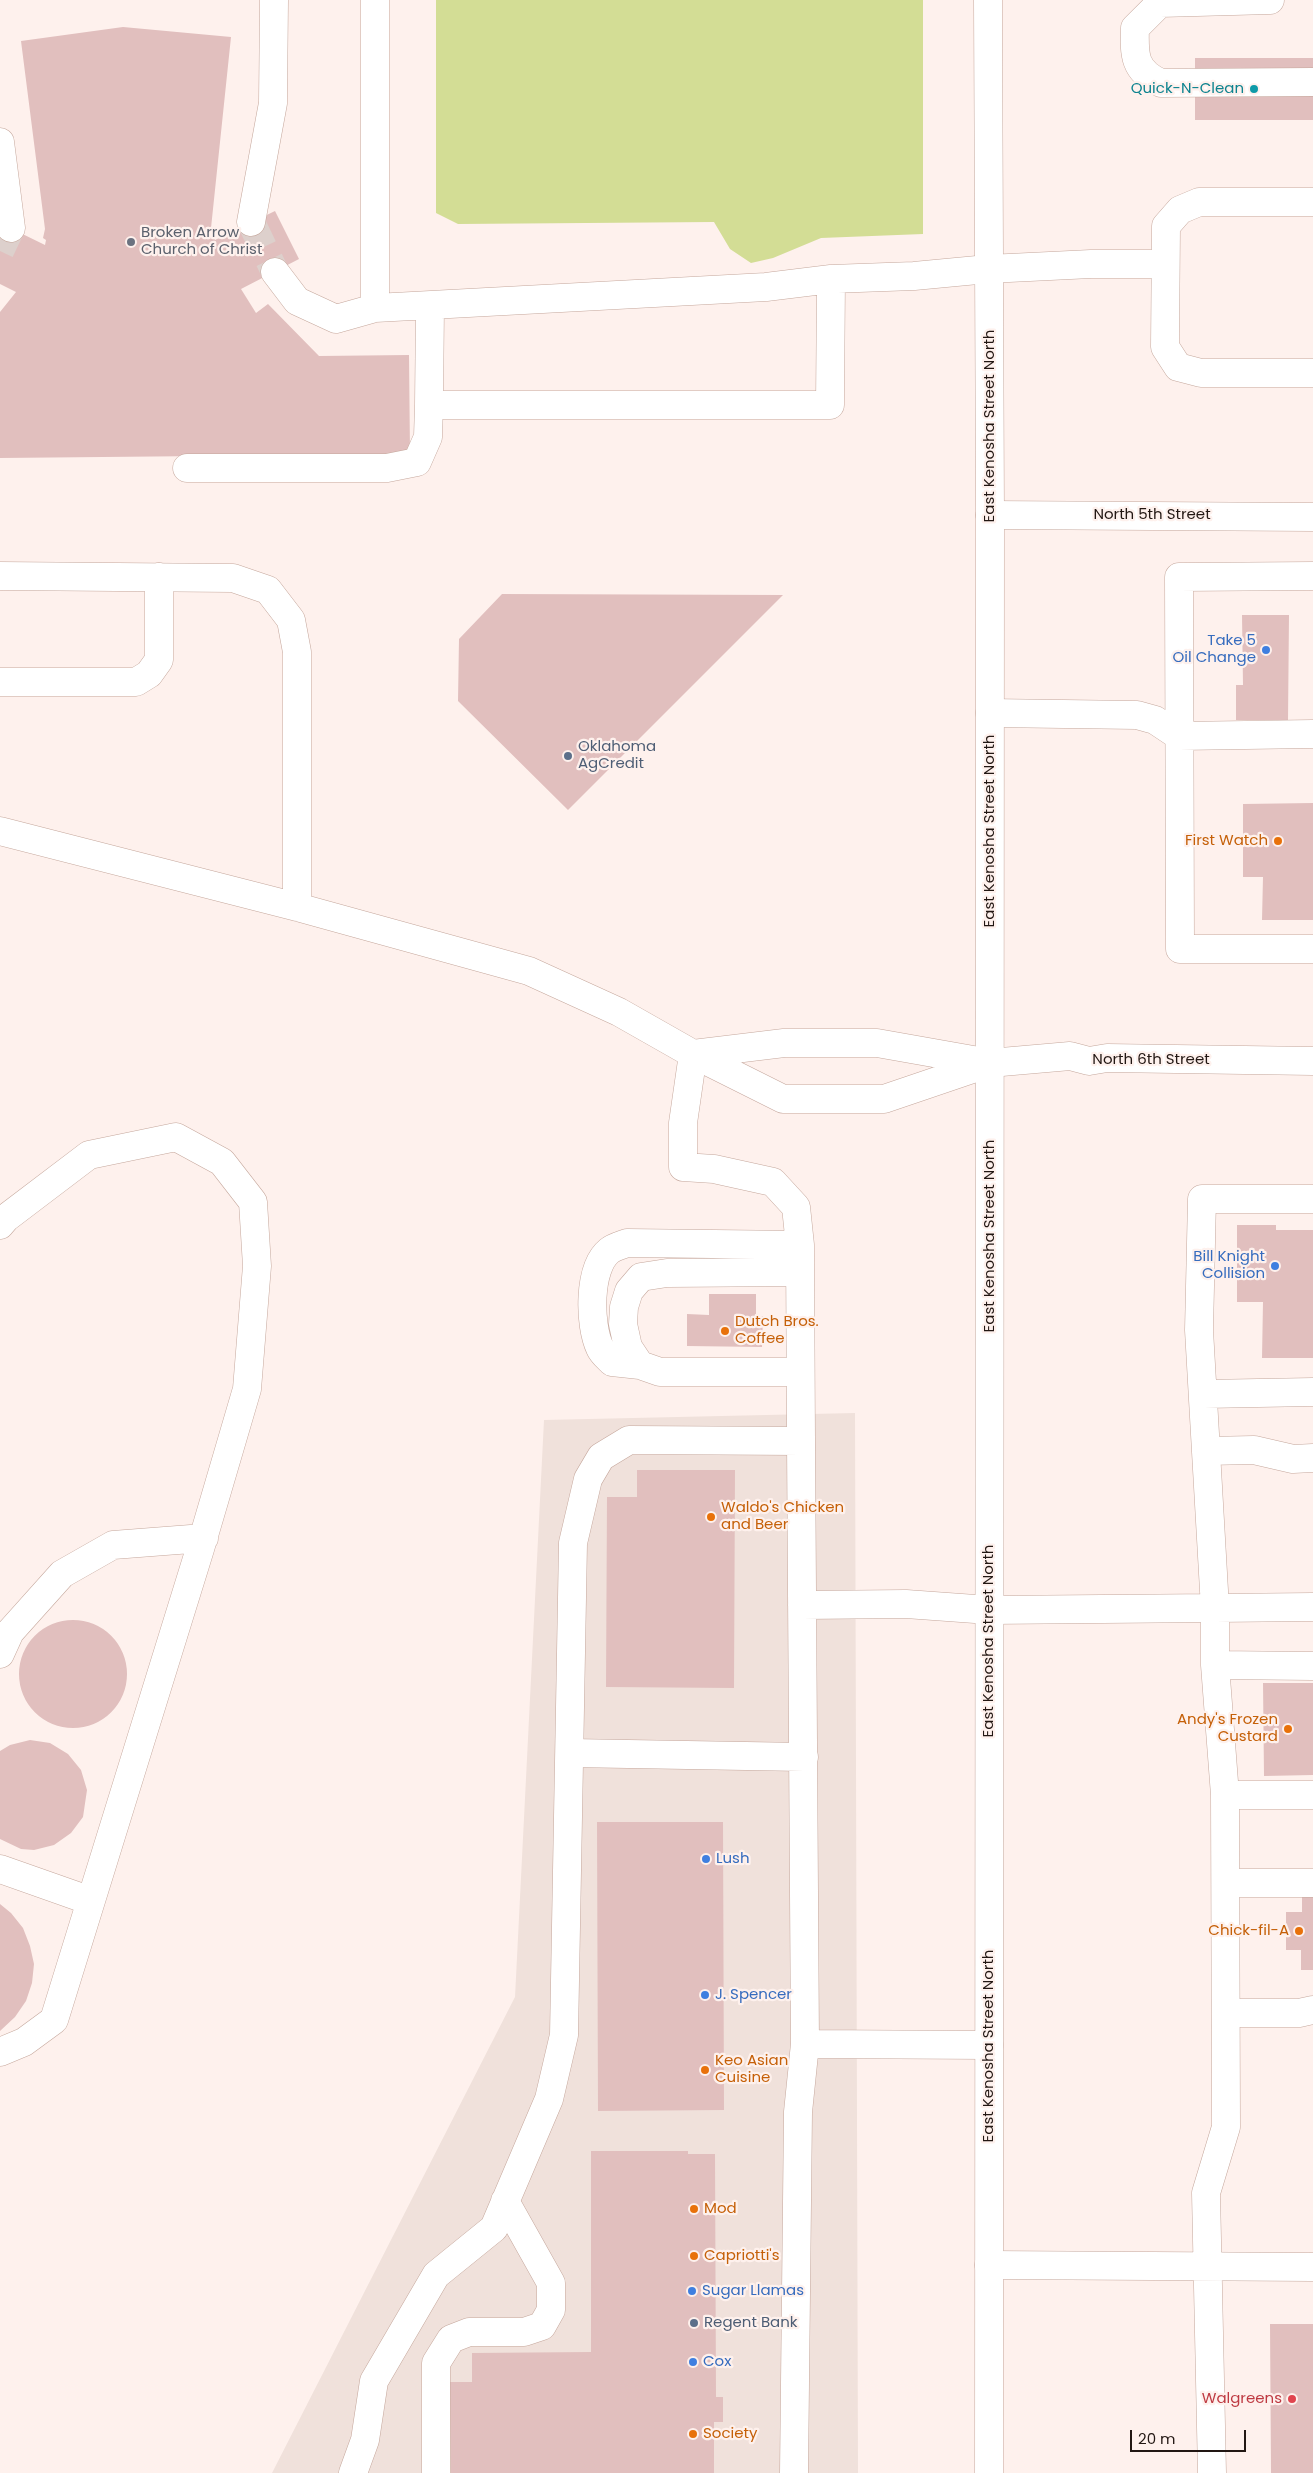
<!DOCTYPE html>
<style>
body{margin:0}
#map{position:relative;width:1313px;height:2473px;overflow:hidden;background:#fef1ed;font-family:Poppins,sans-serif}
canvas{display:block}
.scale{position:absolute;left:1130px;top:2430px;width:116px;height:22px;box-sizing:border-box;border:2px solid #221713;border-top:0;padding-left:6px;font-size:15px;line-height:18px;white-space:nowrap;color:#221713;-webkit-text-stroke:4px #fef1ed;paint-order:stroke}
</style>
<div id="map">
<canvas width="1313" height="2473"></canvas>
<div class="scale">20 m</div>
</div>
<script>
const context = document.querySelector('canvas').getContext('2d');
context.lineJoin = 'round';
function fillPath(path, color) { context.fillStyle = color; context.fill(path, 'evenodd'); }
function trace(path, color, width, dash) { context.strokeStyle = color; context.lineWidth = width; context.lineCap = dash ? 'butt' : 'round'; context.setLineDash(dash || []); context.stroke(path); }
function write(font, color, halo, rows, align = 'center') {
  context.font = font + ' Poppins,sans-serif'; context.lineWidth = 4.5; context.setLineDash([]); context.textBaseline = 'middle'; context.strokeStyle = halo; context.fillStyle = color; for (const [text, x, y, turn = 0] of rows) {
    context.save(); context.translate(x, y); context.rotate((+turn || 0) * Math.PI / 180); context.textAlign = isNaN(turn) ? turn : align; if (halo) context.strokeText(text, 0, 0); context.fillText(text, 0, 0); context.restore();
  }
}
fillPath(new Path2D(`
 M855 1413 858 2473H272L515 1997 544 1420Z`), '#f0e1db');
fillPath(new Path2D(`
 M436 0H923V234L821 238 773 258 751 263 730 249 714 222 458 224 436 213Z`), '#d3dd95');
fillPath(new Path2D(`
 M123 27 231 37 211 228 215 240 275 211 299 259 241 289 256 313 268 304 319 356 409 355 410 454 0 458V312L16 292 0 284V223L45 245 46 240 43 238 45 229 21 41Z
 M1195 58H1313V120H1195Z
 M502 594 783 595 568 810 458 701 459 639Z
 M1242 615H1289L1288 720H1236V685H1243Z
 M1313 803V920H1262L1263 877H1243V804Z
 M1237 1225H1276V1230H1313V1358H1262L1263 1302H1237Z
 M709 1294H756V1316H763L762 1347 687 1346V1314L709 1315Z
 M637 1470H735L734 1688 606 1687 607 1497H637Z
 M19 1674a54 54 0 1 1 108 0a54 54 0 1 1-108 0Z
 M1263 1683H1313V1775L1264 1776Z
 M30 1740 50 1743 68 1754 81 1770 87 1790 83 1817 71 1833 54 1845 34 1850 21 1849 0 1839V1751L10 1745Z
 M597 1822H723L724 2110 598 2111Z
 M1302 1896H1313V1970H1301V1950H1286V1912H1302Z
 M0 1904 11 1913 23 1928 30 1946 34 1964 32 1983 26 2001 15 2017 0 2031Z
 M591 2151H688V2154H715L716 2397H723V2422H714V2473H451L450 2382H472V2353L591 2352Z
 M1270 2324H1313V2473H1271Z`), '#e1bfbe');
trace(new Path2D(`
 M251 222 275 272
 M0 251 11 228`), '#ddd0cc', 28, [28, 14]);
const minor = new Path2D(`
 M375 0V308L766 287 831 279 914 276 988 269 1091 264H1165
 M1270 0 1160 3 1135 28C1134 55 1134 71 1161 83L1313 82
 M0 142 11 228
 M1313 202H1199L1180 210 1166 226 1165 347 1178 367 1201 373H1313
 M251 222 273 103 274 0
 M275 272 297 301 336 319 375 308
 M430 306 429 405H830L831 279
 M187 468H387L417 462 428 437 429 405
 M990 515 1313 517
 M0 576 233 578 268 590 291 620 297 652V907
 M1313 576 1179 577 1180 949H1313
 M0 682H136L149 674 159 660V577
 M990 713 1137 715 1155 720 1179 736 1313 734
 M0 831 297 907 529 971 619 1012 693 1054 783 1099H884L990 1063
 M693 1054 784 1043H877L990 1063 1070 1056 1089 1061 1107 1058 1313 1061
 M693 1054 683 1123V1167L714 1169 773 1182 796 1207 800 1245 801 1441
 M1313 1199H1202L1199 1330 1215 1608 1313 1607
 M0 1225 6 1218 89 1155 176 1137 222 1162 253 1202 257 1266 247 1389 200 1549 54 2020 24 2042 0 2052
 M800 1245 627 1243C622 1245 614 1247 609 1251 588 1268 589 1325 600 1348 602 1353 608 1358 612 1362L640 1365 660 1372H800
 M640 1365 628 1347 623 1324 624 1307 629 1291 641 1277 667 1273 799 1272
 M1204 1394 1313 1392
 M1206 1451 1254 1450 1293 1459 1313 1458
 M802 1605 906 1604 989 1610 1215 1608V1665L1225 1795 1226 2127 1206 2193 1212 2473
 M0 1654 10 1632 62 1574 113 1545 204 1538
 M1215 1665 1313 1666
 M570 1753 804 1757
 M1225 1795H1313
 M0 1869 91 1901
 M1226 1883H1313
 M1226 2013H1299L1313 2010
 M989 2265 1313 2267
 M353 2473 365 2440 374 2381 436 2275 494 2228 549 2099 564 2035 573 1543 588 1479 601 1457 629 1440 801 1441 805 2044
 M436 2473V2363L451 2339 469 2332H524L542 2326 551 2310V2283L505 2201
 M794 2473 798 2112 805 2044 989 2045`);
const major = new Path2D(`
 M988 0 990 515 989 2473`);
trace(minor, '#c5a79c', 29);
trace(major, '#c5a79c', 29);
trace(minor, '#fff', 28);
trace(major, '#fff', 28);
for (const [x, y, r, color] of [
 [1254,89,5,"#0f9aa8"],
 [131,242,5,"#6b7280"],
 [1266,650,5,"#3f7fe0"],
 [568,756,5,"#5c6f8a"],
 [1278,841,5,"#e8710a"],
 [1275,1266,5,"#3f7fe0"],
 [725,1331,5,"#e8710a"],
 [711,1517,5,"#e8710a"],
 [1288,1729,5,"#e8710a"],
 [706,1859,5,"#3f7fe0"],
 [1299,1931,5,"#e8710a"],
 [705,1995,5,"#3f7fe0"],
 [705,2070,5,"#e8710a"],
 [694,2209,5,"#e8710a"],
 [694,2256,5,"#e8710a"],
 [692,2291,5,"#3f7fe0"],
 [694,2323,5,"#5c6f8a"],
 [693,2362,5,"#3f7fe0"],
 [1292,2399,5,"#e0444e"],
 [693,2434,5,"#e8710a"]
]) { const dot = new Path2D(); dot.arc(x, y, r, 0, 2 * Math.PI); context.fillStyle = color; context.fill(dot); trace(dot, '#fef1ed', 2); }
write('15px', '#0d838f', '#fef1ed', [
 ["Quick-N-Clean",1244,89]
], 'right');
write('15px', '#5b616d', '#fef1ed', [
 ["Broken Arrow",141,233],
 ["Church of Christ",141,250]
], 'left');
write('15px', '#221713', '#fef1ed', [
 ["East Kenosha Street North",990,426,-90],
 ["North 5th Street",1152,515],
 ["East Kenosha Street North",990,831,-90],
 ["North 6th Street",1151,1060],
 ["East Kenosha Street North",990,1236,-90],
 ["East Kenosha Street North",989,1641,-90],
 ["East Kenosha Street North",989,2046,-90]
]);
write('15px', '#366cbe', '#fef1ed', [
 ["Take 5",1256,641,"right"],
 ["Oil Change",1256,658,"right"],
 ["Bill Knight",1265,1257,"right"],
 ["Collision",1265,1274,"right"],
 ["Lush",716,1859],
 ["J. Spencer",715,1995],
 ["Sugar Llamas",702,2291],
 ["Cox",703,2362]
], 'left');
write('15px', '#4e5e75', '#fef1ed', [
 ["Oklahoma",578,747],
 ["AgCredit",578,764],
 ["Regent Bank",704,2323]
], 'left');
write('15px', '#c56008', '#fef1ed', [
 ["First Watch",1268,841,"right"],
 ["Dutch Bros.",735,1322],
 ["Coffee",735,1339],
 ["Waldo's Chicken",721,1508],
 ["and Beer",721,1525],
 ["Andy's Frozen",1278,1720,"right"],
 ["Custard",1278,1737,"right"],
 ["Chick-fil-A",1289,1931,"right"],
 ["Keo Asian",715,2061],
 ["Cuisine",715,2078],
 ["Mod",704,2209],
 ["Capriotti's",704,2256],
 ["Society",703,2434]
], 'left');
write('15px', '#be3a42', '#fef1ed', [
 ["Walgreens",1282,2399]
], 'right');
</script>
